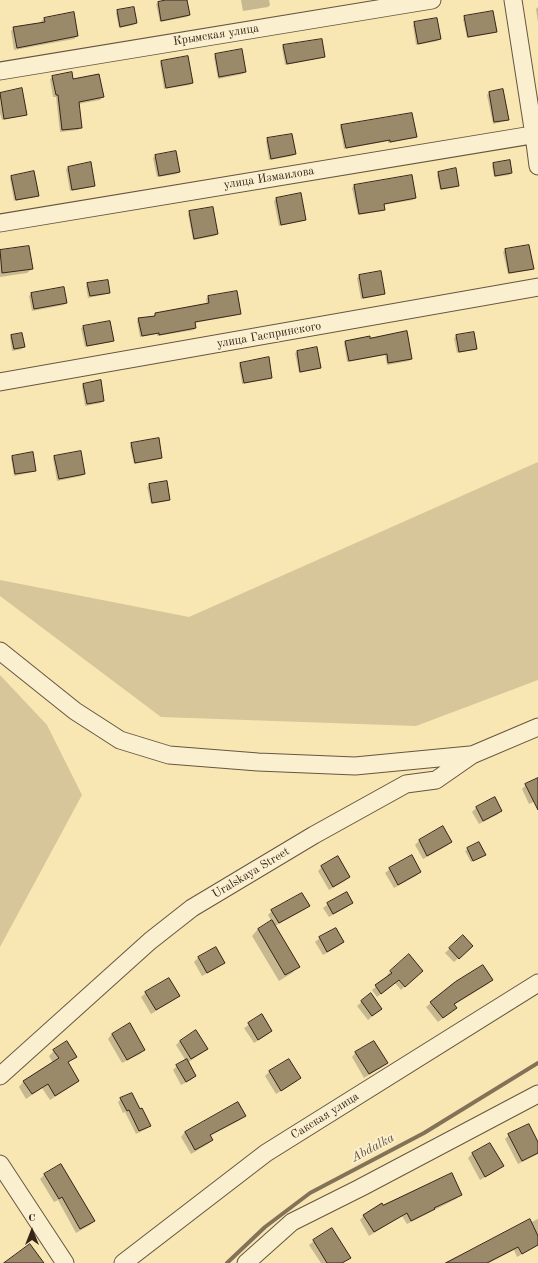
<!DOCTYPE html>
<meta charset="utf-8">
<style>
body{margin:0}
#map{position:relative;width:538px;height:1263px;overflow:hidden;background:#f8e7b3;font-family:"Old Standard TT",serif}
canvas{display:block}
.north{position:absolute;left:12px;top:1211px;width:40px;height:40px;-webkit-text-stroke:3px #faefce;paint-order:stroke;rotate:0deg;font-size:11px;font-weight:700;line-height:16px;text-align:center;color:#37251a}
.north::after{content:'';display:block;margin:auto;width:14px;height:18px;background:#37251a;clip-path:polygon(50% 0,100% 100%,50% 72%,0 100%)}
</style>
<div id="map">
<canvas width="538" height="1263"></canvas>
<div class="north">С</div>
</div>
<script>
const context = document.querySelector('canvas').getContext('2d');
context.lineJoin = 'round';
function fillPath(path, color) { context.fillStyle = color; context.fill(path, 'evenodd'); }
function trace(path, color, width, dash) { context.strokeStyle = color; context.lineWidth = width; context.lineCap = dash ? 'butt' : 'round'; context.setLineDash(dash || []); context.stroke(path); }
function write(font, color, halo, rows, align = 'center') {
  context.font = font + ' "Old Standard TT",serif'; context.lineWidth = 4; context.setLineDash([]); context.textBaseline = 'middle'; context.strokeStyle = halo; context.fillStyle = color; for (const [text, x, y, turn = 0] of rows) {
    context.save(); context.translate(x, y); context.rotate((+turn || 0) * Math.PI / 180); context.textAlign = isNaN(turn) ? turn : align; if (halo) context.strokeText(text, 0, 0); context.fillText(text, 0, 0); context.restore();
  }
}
fillPath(new Path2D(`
 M538 462V680L416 726 161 717 0 596V580L189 617Z
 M0 675 47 725 82 795 0 947Z`), '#d7c699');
fillPath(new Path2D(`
 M172 0H186L189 15 187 17 160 22 156 4 158 3Z
 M241 0H269L270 5 268 7 243 11Z
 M538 7V22L536 9Z
 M118 11 136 23 134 25 119 28 116 13Z
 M465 17 496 32 494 33 467 38 463 19Z
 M44 19 77 36 74 39 14 50 11 31 14 28 42 24 41 21Z
 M415 23 440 39 438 41 416 45 413 25Z
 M283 46 324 57 322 58 285 65 282 47Z
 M216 55 245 72 243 74 218 79 214 57Z
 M161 62 192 83 190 85 164 89 160 63Z
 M53 77 72 80 103 97 100 100 78 104 81 127 78 130 60 132 56 97H53L50 79Z
 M22 90 26 114 24 116 2 120 0 113V94Z
 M502 91 508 120 506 121 493 124 487 95 489 93Z
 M342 126 415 137 414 138 388 143V141L344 149 340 127Z
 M268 139 295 154 293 156 269 160 266 141Z
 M155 156 179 172 177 174 157 177 153 158Z
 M90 164 94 186 92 187 70 191 66 169 68 168Z
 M493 164 511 173 509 175 494 177 492 166Z
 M439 173 458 186 456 187 440 190 437 175Z
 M12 177 38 196 36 197 14 201 10 178Z
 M354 186 415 198 413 200 383 205 384 209 382 211 358 215 352 188Z
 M300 195 305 220 303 221 279 226 274 201 276 199Z
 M190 212 217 234 215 236 193 240 188 214Z
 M28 247 32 269 27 273 0 277V251Z
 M505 250 532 268 531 270 508 274 503 252Z
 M359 276 384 294 382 295 361 299 357 278Z
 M88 284 109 292 107 294 88 298 86 286Z
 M63 288 66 303 64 305 32 311 29 296 31 294Z
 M208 297 240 313 238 315 194 323 195 328 194 330 157 336V334L140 337 137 321 139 319 154 317 155 314 207 304 206 299Z
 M83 327 113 341 111 342 85 347 81 328Z
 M473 333 476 348 474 350 457 353 454 338 456 336Z
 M12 335 24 347 22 349 12 351 10 337Z
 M369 339 411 359 409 361 387 365 385 355 347 362 344 343 346 341Z
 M316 348 320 368 318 369 299 373 295 353 297 352Z
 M241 364 271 377 269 379 242 384 239 365Z
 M84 384 103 401 101 403 85 406 82 386Z
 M132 444 161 458 160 459 134 464 130 446Z
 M12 456 35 470 33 472 14 476 11 458Z
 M55 456 84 474 82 476 57 481 53 458Z
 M149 485 169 500 167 501 151 504 147 487Z
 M538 779V800L529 804 522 789 526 785Z
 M476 808 501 811 497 815 479 824 472 812Z
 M443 828 451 842 447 846 423 859 415 845 419 841Z
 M478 844 484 855 471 862 465 851Z
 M322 867 349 877 345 881 329 890 318 871Z
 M390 869 420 872 416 876 394 888 385 873Z
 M351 903 347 907 329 917 323 908 328 904Z
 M309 906 304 910 275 926 299 966 292 973 279 981 252 936 258 929 272 922 268 915 272 911Z
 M463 936 468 950 454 962 445 953Z
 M320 938 343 942 339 946 323 955 315 942Z
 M215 948 223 962 219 967 202 976 194 962 198 958Z
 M391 971 418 974 401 990 395 983 377 997 372 990 388 976 387 975Z
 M169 979 179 996 174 1000 151 1014 141 997 146 993Z
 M492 980 488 984 454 1005 451 1012 438 1022 426 1007 456 983Z
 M370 995 381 1009 368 1020 357 1006Z
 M262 1016 271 1031 267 1035 254 1043 244 1028Z
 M112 1034 144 1049 140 1054 122 1063 108 1039Z
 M180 1041 207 1049 202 1053 187 1063 195 1076 191 1080 181 1085 173 1070 177 1066 186 1061 176 1045Z
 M54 1051 75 1056 67 1064 78 1081 72 1086 50 1100 42 1088 26 1099 19 1087 24 1081 53 1063 49 1056Z
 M356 1052 386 1063 382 1067 364 1078 352 1057Z
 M289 1060 300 1078 296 1082 276 1094 265 1076 269 1072Z
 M121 1099 150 1125 146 1129 136 1134 125 1112 123 1113 118 1102Z
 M244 1116 240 1120 210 1136 212 1140 208 1144 191 1154 181 1137 185 1132Z
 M509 1135 538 1144V1154L518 1164 505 1139Z
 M490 1144 502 1166 498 1170 480 1180 468 1158 472 1154Z
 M60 1165 94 1221 90 1225 76 1233 58 1200 54 1202 40 1179 44 1175Z
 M460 1195 456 1199 407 1224 402 1216 369 1236 360 1220 364 1215 383 1206Z
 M538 1219V1245L517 1257 514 1250 489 1263H444L460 1255 461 1256Z
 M314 1241 350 1257 343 1263H321L309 1245Z`), '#0003');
trace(new Path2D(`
 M227 1263 265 1227 310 1193 424 1133 538 1063`), '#837257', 4);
const building = new Path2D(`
 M166 0H187L190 15 161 21 158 2Z
 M134 7 137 23 120 27 117 10Z
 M493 11 497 32 468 37 464 16Z
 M74 12 78 36 17 48 13 27 45 22 44 18Z
 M437 18 441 39 418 44 414 22Z
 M322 39 325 57 287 64 283 45Z
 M242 49 246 72 219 77 215 54Z
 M188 56 193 83 166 88 161 61Z
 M72 72 73 79 99 74 104 97 79 102 82 128 62 130 58 95H56L52 76Z
 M22 88 27 115 4 119 0 93Z
 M503 89 509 120 494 122 489 92Z
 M412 113 417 137 390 142V140L346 148 341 125Z
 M292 134 296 154 271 159 267 138Z
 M176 151 180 172 159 176 155 155Z
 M510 160 512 173 495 176 493 163Z
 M91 162 95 186 72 190 68 167Z
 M456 168 459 186 441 189 438 172Z
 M34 171 39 196 16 200 11 176Z
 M412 175 416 198 384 204 385 210 359 214 354 185Z
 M301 193 306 220 281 225 276 198Z
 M213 207 218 234 194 239 189 211Z
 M529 245 534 269 509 273 505 249Z
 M29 246 33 269 2 273 0 250Z
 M381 271 385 294 363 298 359 275Z
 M108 280 110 293 90 296 87 283Z
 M64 287 67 303 34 309 31 293Z
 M237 291 241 314 195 322 196 328 159 335V333L142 336 138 318 155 316V313L209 303 208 296Z
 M110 321 114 341 87 346 83 326Z
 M407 331 412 359 388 363 387 354 349 361 345 341 370 336V338Z
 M474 332 477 349 459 352 456 335Z
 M22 333 25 347 14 349 11 335Z
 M317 347 321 368 300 372 297 351Z
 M269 357 272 378 244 383 240 363Z
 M101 380 104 401 87 404 83 384Z
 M159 438 162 458 135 463 131 443Z
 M81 451 85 474 59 479 54 456Z
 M33 452 36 471 15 474 12 456Z
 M167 481 170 500 152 503 149 484Z
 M538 778V810L525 784Z
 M495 797 502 811 483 821 476 807Z
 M443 826 452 842 427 856 419 840Z
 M479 842 486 855 473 861 467 848Z
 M412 855 421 872 398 885 389 868Z
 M338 856 350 877 333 887 321 866Z
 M347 892 353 903 333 914 327 903Z
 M302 893 310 906 279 923 271 910Z
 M272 920 300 967 285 975 258 929Z
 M336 928 344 942 327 952 319 937Z
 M463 935 473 946 459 959 449 948Z
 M216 947 225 963 207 973 198 957Z
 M409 954 423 971 405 987 399 980 381 994 375 985 392 973 390 971Z
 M483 965 493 980 454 1004 457 1008 443 1018 430 1002 455 982Z
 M169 978 180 996 156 1010 145 992Z
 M371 993 382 1009 372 1016 361 1001Z
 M262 1014 272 1031 258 1040 248 1023Z
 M130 1023 145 1050 127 1060 112 1034Z
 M196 1030 208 1049 191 1059 180 1041Z
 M67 1041 77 1057 68 1062 79 1081 55 1096 48 1084 32 1094 23 1081 59 1058 53 1050Z
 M374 1041 388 1063 369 1074 355 1052Z
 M187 1059 196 1076 186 1082 176 1065Z
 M289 1059 301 1078 281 1091 269 1071Z
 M132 1093 140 1109 142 1108 151 1126 139 1131 129 1110 127 1111 120 1098Z
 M238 1102 246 1116 210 1135 213 1140 195 1150 185 1132Z
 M529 1124 538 1142V1153L522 1161 508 1134Z
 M490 1143 504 1166 485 1177 472 1153Z
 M61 1164 95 1221 80 1229 62 1197 59 1199 44 1174Z
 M452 1173 462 1195 434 1208 435 1209 411 1221 407 1213 374 1232 363 1215 382 1203 383 1205Z
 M530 1219 538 1236V1245L522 1254 518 1247 487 1263H446Z
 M332 1228 351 1258 342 1263H327L313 1240Z
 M30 1244 44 1263H4Z`);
fillPath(building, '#9b8a6a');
trace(building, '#37251a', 1);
const minor = new Path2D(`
 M513 0 534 135 538 166
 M0 71 432 0
 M0 223 538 134
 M0 382 538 287
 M0 651 75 711 120 740 169 755 258 762 355 766 470 755
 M0 1076 150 941 192 908 314 835 406 784 436 780 472 755 538 727
 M0 1164 65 1263
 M123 1263 266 1153 538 983
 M246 1263 292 1222 360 1188 538 1094`);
trace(minor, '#675640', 19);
trace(minor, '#faefce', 17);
write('12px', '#37251a', '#faefce', [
 ["Крымская улица",216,35,-9],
 ["улица Измаилова",269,178,-9],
 ["улица Гаспринского",269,335,-10],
 ["Uralskaya Street",251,873,-31],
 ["Сакская улица",325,1116,-32]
]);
write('italic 13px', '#63523d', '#faefce', [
 ["Abdalka",373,1148,-28]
]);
</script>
